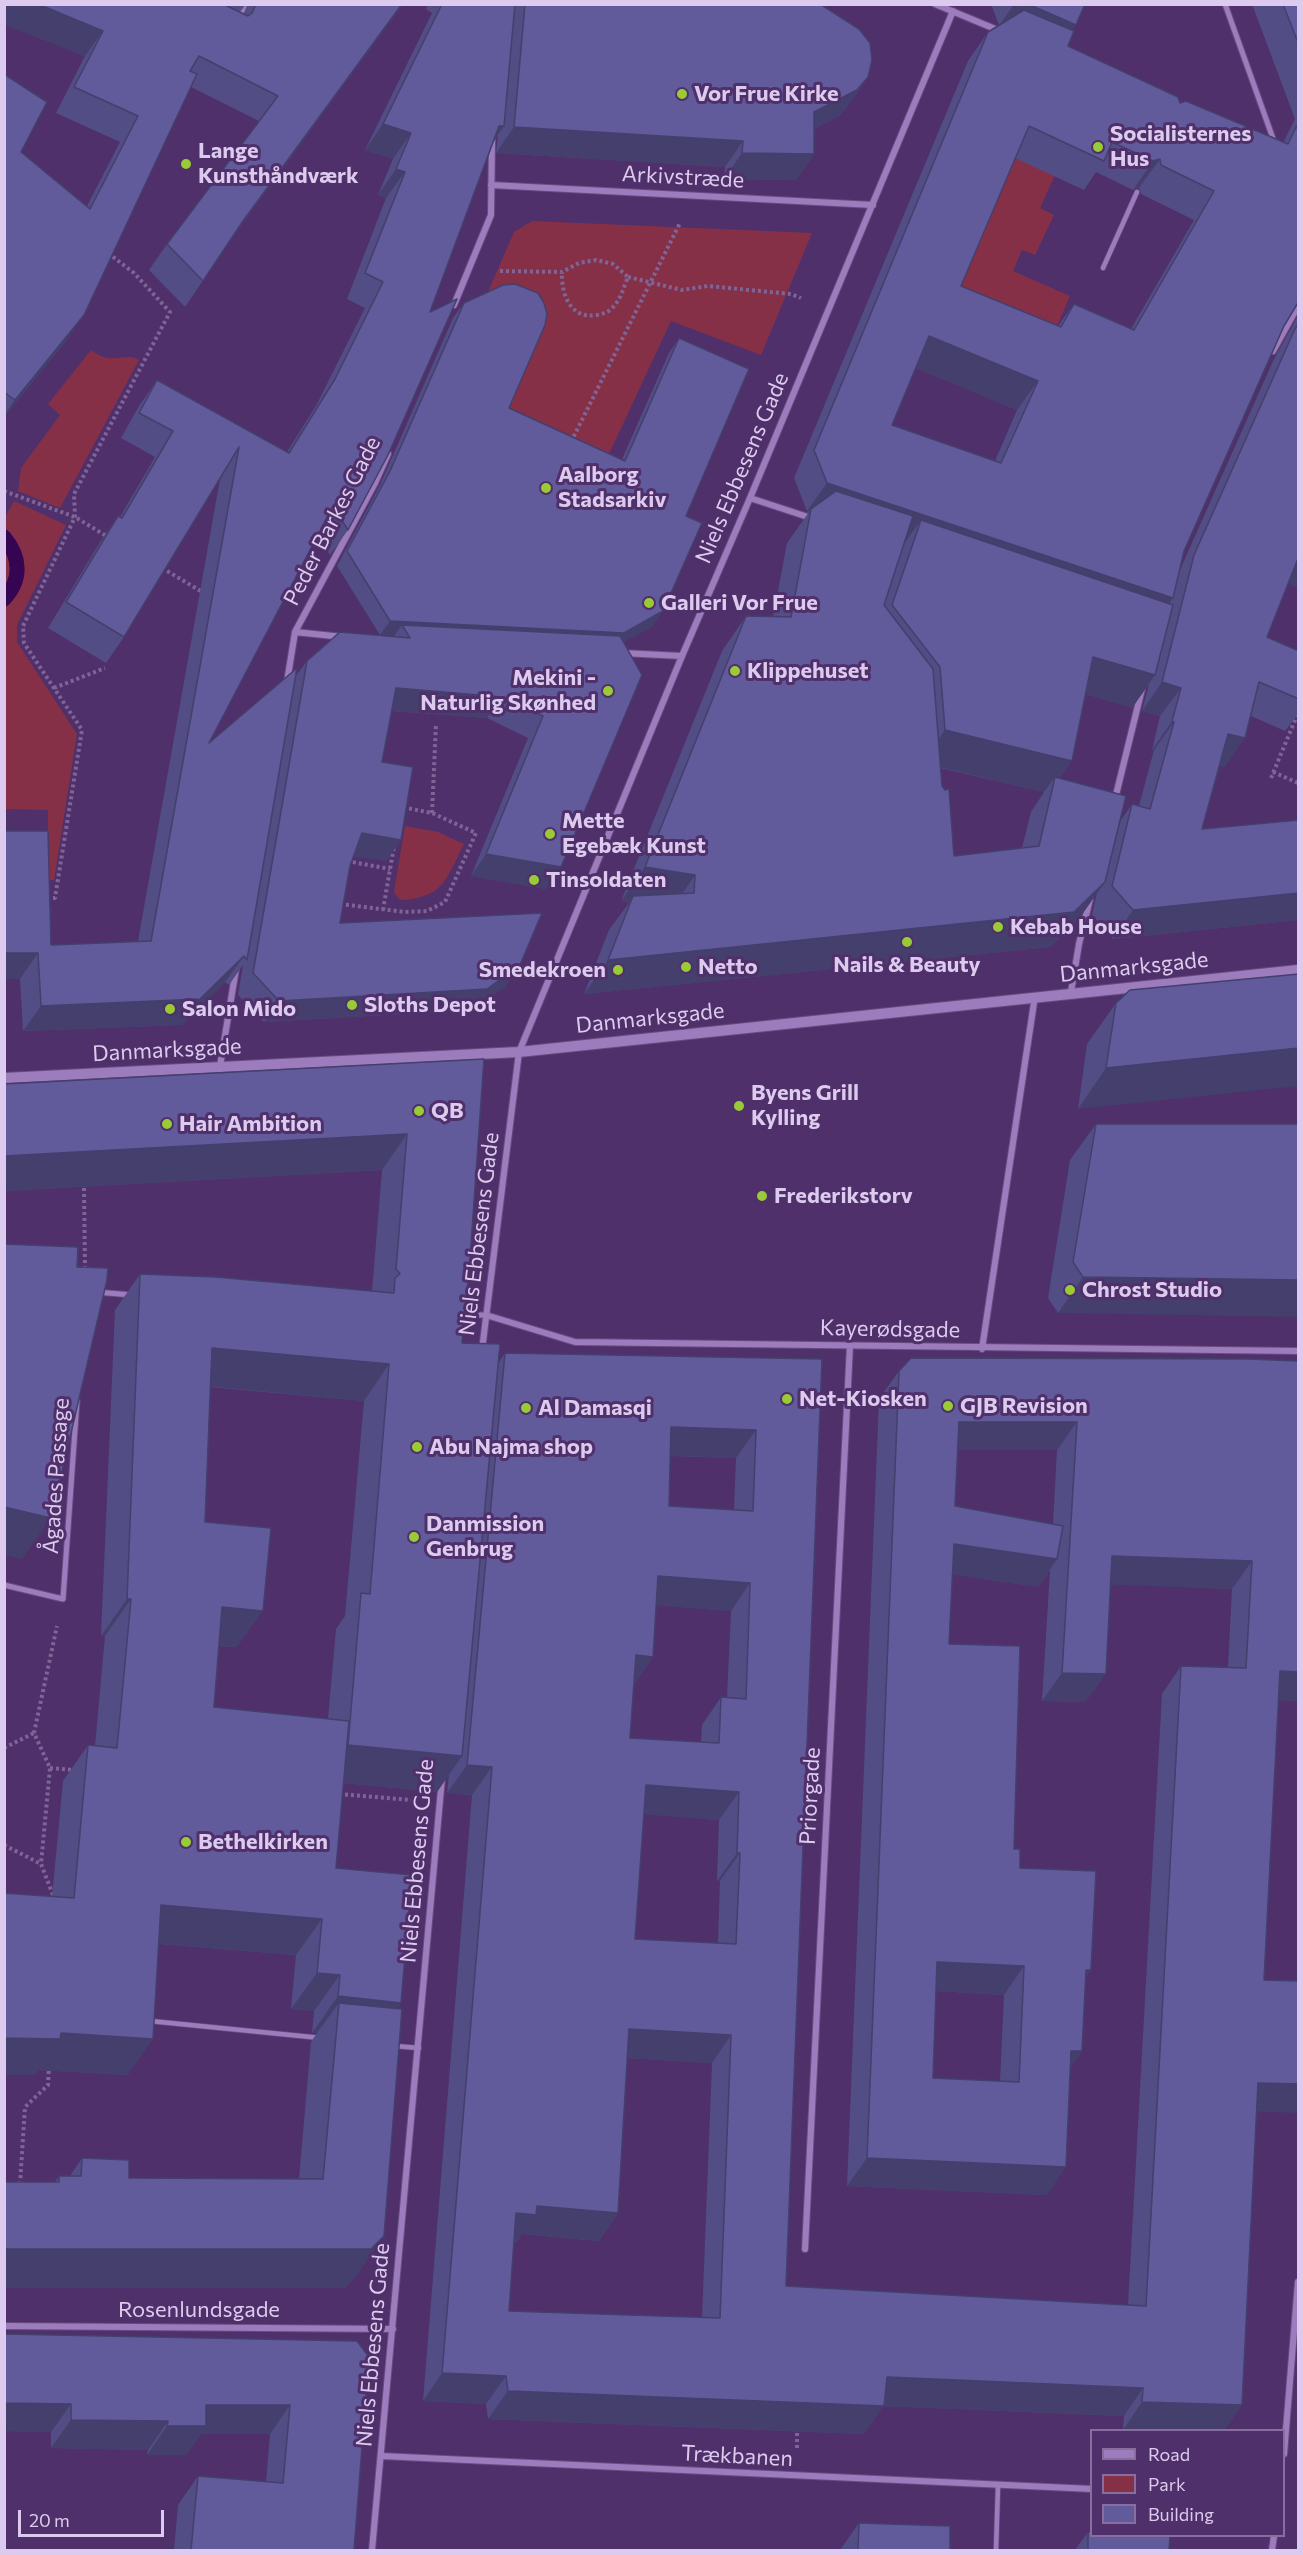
<!DOCTYPE html>
<meta charset="utf-8">
<style>
body{margin:0}
#map{position:relative;width:1303px;height:2555px;overflow:hidden;background:#4f306a;font-family:Commissioner,sans-serif}
canvas{display:block}
.frame{position:absolute;inset:0;border:6px solid #dccbee;pointer-events:none}
.legend{position:absolute;left:1090px;top:2429px;width:195px;height:108px;box-sizing:border-box;background:#4f306a;border:2px solid #876e9f;margin:0;padding:8px 10px;list-style:none;font-size:18px;color:#dccbee}
.legend li{display:flex;align-items:center;gap:12px;height:30px}
.legend b{width:30px;border:2px solid #876e9f}
.scale{position:absolute;left:18px;top:2510px;width:146px;height:27px;box-sizing:border-box;border:3px solid #dccbee;border-top:0;padding-left:8px;font-size:18px;line-height:21px;white-space:nowrap;color:#dccbee;-webkit-text-stroke:4px #4f306a;paint-order:stroke}
</style>
<div id="map">
<canvas width="1303" height="2555"></canvas>
<div class="frame"></div>
<ul class="legend">
<li><b style="height:8px;background:#9c7cbd"></b>Road</li>
<li><b style="height:16px;background:#863047"></b>Park</li>
<li><b style="height:16px;background:#615a9b"></b>Building</li>
</ul>
<div class="scale">20 m</div>
</div>
<script>
const context = document.querySelector('canvas').getContext('2d');
context.lineJoin = 'round';
function fillPath(path, color) { context.fillStyle = color; context.fill(path, 'evenodd'); }
function trace(path, color, width, dash) { context.strokeStyle = color; context.lineWidth = width; context.lineCap = dash ? 'butt' : 'round'; context.setLineDash(dash || []); context.stroke(path); }
function write(font, color, halo, rows, align = 'center') {
  context.font = font + ' Commissioner,sans-serif'; context.lineWidth = 6; context.setLineDash([]); context.textBaseline = 'middle'; context.strokeStyle = halo; context.fillStyle = color; for (const [text, x, y, turn = 0] of rows) {
    context.save(); context.translate(x, y); context.rotate((+turn || 0) * Math.PI / 180); context.textAlign = isNaN(turn) ? turn : align; if (halo) context.strokeText(text, 0, 0); context.fillText(text, 0, 0); context.restore();
  }
}
fillPath(new Path2D(`
 M1010 153 1055 175 1040 208 1054 215 1035 255 1022 250 1013 271 1070 296 1054 333 949 295Z
 M532 221 812 233 761 355 671 321 602 469 499 423 487 294 514 232Z
 M91 350C112 367 126 351 139 360L60 508 18 491 21 468 60 415 48 404Z
 M14 501 66 525 17 625V642L77 734 54 880H48V810L5 809 4 519Z
 M405 826 438 832 464 844C446 879 444 898 400 900L394 892Z`), '#863047');
trace(new Path2D(`
 M4 537C21 557 22 580 4 599`), '#350453', 15);
const service = new Path2D(`
 M1103 268 1137 192
 M150 2021 321 2038
 M395 2046 419 2048
 M996 2550 998 2486`);
const pedestrian = new Path2D(`
 M1225 4 1275 144
 M239 18 245 4
 M96 1292 132 1295
 M460 1315H486
 M4 1585 63 1599 77 1401`);
const minor = new Path2D(`
 M935 4 1000 31
 M491 185 873 205
 M454 305 491 215 492 140
 M1273 351 1298 306
 M750 498 811 518
 M295 632 343 637
 M622 653 682 656
 M287 682 295 632 375 483 388 454
 M1115 799 1142 689
 M1071 992 1079 944 1090 899
 M220 1066 236 969
 M486 1315 575 1342 1298 1351
 M982 1349 1035 996
 M482 1350 519 1052 682 656 750 498 953 11
 M805 2249 850 1345
 M4 2326 393 2329
 M1284 2454 1298 2282
 M381 2456 1092 2489
 M372 2550 442 1778
 M1272 2550 1274 2536`);
const tertiary = new Path2D(`
 M4 1078 519 1052 1298 970`);
trace(service, '#674c7e', 6);
trace(pedestrian, '#674c7e', 7);
trace(minor, '#674c7e', 8);
trace(tertiary, '#674c7e', 12);
trace(new Path2D(`
 M500 271 562 272 579 263 596 260 613 264 628 277C623 289 620 302 610 310 606 313 602 314 597 315 570 320 561 293 562 272
 M628 277 682 290 708 286 791 294 801 298
 M571 442 680 223
 M4 491 75 517 108 537
 M162 568 204 593
 M54 688 105 668
 M1273 772 1298 783
 M1271 778 1298 713
 M432 813 436 724
 M347 861 390 869
 M47 898H55L82 730 24 643 23 626 75 517 74 494 170 312 134 273 108 253
 M340 904 405 912 427 911 445 902 476 833 432 813 402 807
 M383 910 394 846
 M84 1188 85 1268
 M4 1748 34 1733
 M50 1768 74 1770
 M339 1794 412 1800
 M4 1845 41 1864
 M53 1895 41 1864 50 1768 34 1733 57 1626
 M20 2184 25 2107 48 2085 49 2066
 M797 2448V2431`), '#7f6597', 4, [3, 3]);
trace(service, '#9c7cbd', 4.5);
trace(pedestrian, '#9c7cbd', 5);
trace(minor, '#9c7cbd', 6);
trace(tertiary, '#9c7cbd', 10);
fillPath(new Path2D(`
 M4 4H246L240 12 244 14 248 4H403L234 235 185 307 149 270 167 244 259 121 191 87 66 341 4 417V74L21 152 87 206 120 142 56 113 85 56 4 24Z
 M428 4H820L868 77 850 103 839 116 814 129V154L796 180 724 179 725 167 496 153 498 135 494 141 348 530 330 555 318 536 209 743 295 677 307 661 394 636 380 635 337 566 380 485 453 318 464 303 509 408 622 459 669 353 679 338 686 516 653 626 623 642 546 889 471 876 528 738 487 718 392 711 382 762 401 840 386 861 354 856 350 866 340 923 520 965 505 987 472 1010 264 1022 238 995 243 965 229 985 225 982 182 1025 23 1031 20 979H4V831L51 945 138 941 220 479 124 637 106 663 48 628 100 542 118 516 120 517 155 457 121 438 139 406 157 380 287 452 317 404 365 308 347 299 386 198 378 195 393 159 365 150 432 13 426 9Z
 M991 4H1085L1076 25 1072 31 1068 46 1180 103 1283 143 1295 119 1252 4H1299V302L1284 326 1184 551 1179 572 1274 359 1299 314V588L1288 583 1267 637 1299 651V713L1285 731 1251 716 1225 767 1220 766 1202 829 1299 820V920L1113 939 1092 915 1097 892 1081 916 1050 947 584 994 609 930 629 903 621 901 722 651 746 616 773 617 787 543 809 512 807 511 794 478 968 61 988 32 999 25ZM1015 158 1084 190 1096 172 1133 190 1139 188 1141 194 1194 220 1131 329 1074 304 1058 326 961 286ZM916 368 1017 410 995 461 892 425ZM1149 684 1142 711 1160 716 1152 750H1154L1139 806 1132 804 1119 823 1060 779 1086 694 1132 708ZM940 768 1044 792 1031 812 1022 848 954 856 942 786Z
 M1299 974 1078 1109 1087 1044 1116 1003Z
 M484 1059 465 1279 462 1343 499 1362 505 1353 822 1359 786 2286 1128 2305 1162 1694 1181 1666 1228 1667 1232 1589 1110 1584 1086 1702 1042 1701 1050 1570 1038 1587 952 1574 949 1644 1020 1868 1085 1979 1082 2051 1070 2068 1047 2195 847 2186 879 1399 899 1371 1299 1361V1701L1278 1700 1256 2112 1225 2430H1123L1124 2416 883 2406 864 2434 488 2419 486 2404 423 2401 472 1795 447 1793 449 1775 437 1792 343 1783 336 1868 401 2003 397 2009 357 2275 344 2288H4L55 2182 59 2176H70L82 2158 129 2178 299 2179 311 2042 317 2033H312L314 2011 291 2009 296 1955 159 1944 128 2075 38 2070 35 2075H4V1893L52 1897 63 1781 88 1745 95 1746 105 1636H101L115 1310 140 1274 372 1291 382 1170 4 1191ZM210 1387 364 1401 345 1616 336 1629 328 1719 214 1707 219 1646 237 1647 205 1522ZM958 1450H1057L1053 1524 955 1506ZM670 1456 736 1458 734 1510 669 1506ZM656 1605 731 1611 727 1698 721 1697 702 1725 701 1742 630 1738 634 1684 653 1657ZM644 1814 719 1820 717 1881H720L718 1943 635 1939ZM936 1991 1004 1995 1000 2081 933 2078ZM627 2058 712 2063 702 2318 509 2311 514 2242 516 2243 522 2234 599 2241 618 2213Z
 M1096 1124H1299L1058 1313 1048 1298 1070 1160Z
 M4 2334 357 2341 354 2550H174L178 2505 198 2476 266 2482 270 2434H201L186 2455H147L148 2450 51 2448V2432L4 2431Z
 M859 2523 950 2550H840Z
 M1088 2532 1169 2550H1075Z`), '#534d85');
fillPath(new Path2D(`
 M4 4H38L103 31 85 56 4 24Z
 M402 4H403L225 247 243 221Z
 M1014 4H1028L1076 25 1058 51 999 26Z
 M868 77 850 103 839 116 796 138 814 112Z
 M383 124 411 133 393 159 365 150Z
 M499 126H504L486 152Z
 M514 127 743 141 725 167 496 153Z
 M742 153 814 154 796 180 724 179Z
 M1160 159 1139 188 1133 190 1153 161Z
 M396 169 405 172 386 198 378 195Z
 M84 315 66 341 4 417V415L15 400Z
 M929 336 1038 381 1017 410 909 365Z
 M827 483 1173 598 1152 627 921 520 904 544 811 509 809 512 807 511Z
 M1299 554V588L1280 580Z
 M663 611 653 626 614 648 402 625 394 636 380 635 390 621Z
 M1093 657 1155 675 1132 708 1070 690Z
 M1162 682 1181 688 1160 716 1142 711Z
 M396 688 502 697 487 718 381 710Z
 M1172 721 1174 722 1154 750H1152Z
 M945 730 1072 761 1052 790 1055 777 1044 792 922 763Z
 M1228 734 1245 738 1225 767 1208 763Z
 M362 833 401 840 386 861 347 855Z
 M486 854 561 867 546 889 471 876Z
 M645 867 695 875 671 910 633 896 629 903 621 901Z
 M1105 882 1081 916 1050 947 584 994 608 960Z
 M1299 893V920L1113 939 1133 910Z
 M4 953H38L20 979H4Z
 M244 956 225 982 182 1025 23 1031 41 1006Z
 M520 965 505 987 472 1010 264 1022 279 1001Z
 M1299 1048V1086L1078 1109 1106 1068Z
 M407 1134 382 1170 4 1191V1156Z
 M1083 1277 1299 1280V1317L1058 1313Z
 M212 1348 389 1364 364 1401 186 1384Z
 M959 1422H1077L1057 1450H939Z
 M671 1427 756 1430 736 1458 651 1455Z
 M4 1507 51 1518 22 1559 4 1555Z
 M954 1544 1057 1559 1038 1587 934 1572Z
 M1112 1556 1252 1561 1232 1589 1092 1584Z
 M658 1576 750 1583 731 1611 639 1604Z
 M127 1599H131L105 1636H101Z
 M222 1607 263 1611 237 1647 197 1644Z
 M636 1655 653 1657 633 1685Z
 M1280 1671 1299 1672V1701L1260 1699Z
 M1062 1673 1106 1674 1086 1702 1042 1701Z
 M348 1745 462 1756 437 1792 322 1781Z
 M467 1765 492 1767 472 1795 447 1793Z
 M646 1785 739 1792 719 1820 626 1813Z
 M737 1853H740L720 1881H717Z
 M161 1905 322 1919 296 1955 136 1942Z
 M937 1962 1024 1966 1004 1995 918 1990Z
 M1086 1970H1091L1072 1998Z
 M317 1973 340 1975 314 2011 291 2009Z
 M338 1996 401 2003 376 2039 339 2003 317 2033H312Z
 M629 2029 731 2035 712 2063 609 2057Z
 M61 2033 153 2039 128 2075 38 2070 35 2075H4V2038Z
 M1071 2051H1082L1063 2079Z
 M1258 2083 1299 2084V2113L1238 2111Z
 M867 2158 1066 2167 1047 2195 847 2186Z
 M537 2206 618 2213 599 2241 522 2234 516 2243 497 2241 516 2213Z
 M384 2236 357 2275 344 2288H4V2249Z
 M442 2373 506 2376 486 2404 423 2401Z
 M887 2377 1143 2388 1124 2416 883 2406 864 2434 488 2419 508 2391Z
 M1142 2402 1242 2405 1225 2430H1123Z
 M4 2403 71 2404 51 2432 4 2431Z
 M206 2405H290L270 2434H201L186 2455H147L167 2426Z
 M71 2420 168 2421 148 2450 51 2448Z`), '#443f6c');
const building = new Path2D(`
 M38 4H223L248 16 252 13 256 4H402L243 221 203 281 167 244 278 96 199 56 190 71 197 74 84 315 15 400 4 392V74L47 102 21 152 90 209 138 116 74 87 103 31Z
 M442 4H515L504 126H499L430 312 457 299 388 455 348 530 333 506 209 743 297 668 247 960 244 956 200 999 41 1006 38 953H4V831H48L51 945 151 941 239 447 124 637 66 602 118 516 122 518 173 431 139 413 157 380 289 453 335 379 383 282 365 273 405 172 396 169 411 133 383 124Z
 M525 4H820L859 29 870 43 872 60 868 77 857 90 814 112V154L742 153 743 141 514 127Z
 M1028 4H1085L1076 25Z
 M1283 4H1299V45Z
 M1024 10 1074 31 1068 46 1178 97 1180 103 1186 101 1288 144 1296 127 1299 130V301L1284 326 1184 551 1173 598 827 483 814 450 988 32ZM1029 126 1104 161 1112 142 1153 161 1160 159 1161 165 1214 191 1134 330 1074 304 1061 327 961 286ZM929 336 1038 381 1001 463 892 425Z
 M515 284 538 293 544 303 547 314 545 325 509 408 625 461 679 338 749 369 686 516 702 523 663 611 624 633 390 621 347 551 390 471 464 303 503 285Z
 M1299 322V556L1267 637 1299 651V699L1259 682 1245 738 1228 734 1202 829 1299 820V893L1133 910 1112 886 1132 804 1150 809 1174 722 1172 721 1181 688 1162 682 1194 555 1294 331Z
 M836 491 913 516 884 605 933 669 942 786 945 790 949 789 954 856 1039 846 1055 777 1126 796 1105 882 1074 912 608 960 633 896 694 893 695 875 645 867 746 616 791 617 811 509Z
 M921 520 1173 605 1155 675 1093 657 1072 761 945 730 940 667 892 605Z
 M402 625 620 636 642 675 561 867 486 854 543 716 502 697 396 688 382 762 413 767 401 840 362 833 350 866 340 923 542 913 520 965 487 989 279 1001 253 973 307 661 340 632 410 638Z
 M1299 974V1048L1106 1068 1116 1003 1130 990Z
 M484 1059 469 1274 464 1278 468 1283 462 1343 500 1344 462 1756 348 1745 361 1593 370 1594 389 1364 212 1348 205 1522 271 1528 263 1611 222 1607 214 1707 349 1721 336 1868 412 1875 401 2003 338 1996 340 1975 317 1973 322 1919 161 1905 153 2039 61 2033 60 2039 4 2038V1893L74 1898 88 1745 117 1748 131 1599H127L140 1274 216 1277 394 1293 395 1278 400 1274 396 1269 407 1134 4 1156V1084Z
 M1096 1124H1299V1280L1083 1277 1073 1262Z
 M4 1244 78 1247 77 1267 108 1268 107 1280 51 1518 4 1507Z
 M505 1353 822 1359 786 2286 1146 2306 1181 1666 1246 1668 1252 1561 1112 1556 1106 1674 1062 1673 1077 1422H959L955 1506 1063 1526 1057 1559 954 1544 949 1644 1020 1646 1014 1849H1020V1868L1096 1871 1091 1970H1086L1082 2051H1071L1066 2167 867 2158 899 1371 911 1358 1248 1359 1299 1361V1672L1280 1671 1264 1980 1299 1981V2084L1258 2083 1242 2405 1142 2402 1143 2388 887 2377 884 2406 508 2391 506 2376 442 2373 492 1767 467 1765ZM671 1427 756 1430 753 1511 669 1506ZM658 1576 750 1583 746 1699 721 1697 719 1743 630 1738 636 1655 653 1657ZM646 1785 739 1792 737 1853H740L736 1944 635 1939ZM937 1962 1024 1966 1019 2082 933 2078ZM629 2029 731 2035 720 2318 509 2311 516 2213 536 2215 537 2206 618 2213Z
 M339 2003 402 2009 384 2236 371 2249H4V2182H59V2176H81L82 2158 129 2160V2178L323 2179Z
 M4 2334 357 2341 369 2357 354 2550H191L198 2476 283 2483 290 2405H206V2426H167L168 2421 71 2420V2404L4 2403Z
 M859 2523 950 2526V2550H858Z
 M1088 2532H1092V2535H1170L1169 2550H1088Z`);
fillPath(building, '#615a9b');
trace(building, '#443f6c', 1.5);
for (const [x, y, r, color] of [
 [682,94,6,"#99cb36"],
 [1098,147,6,"#99cb36"],
 [186,164,6,"#99cb36"],
 [546,488,6,"#99cb36"],
 [649,603,6,"#99cb36"],
 [735,671,6,"#99cb36"],
 [608,691,6,"#99cb36"],
 [550,834,6,"#99cb36"],
 [534,880,6,"#99cb36"],
 [998,927,6,"#99cb36"],
 [907,942,6,"#99cb36"],
 [686,967,6,"#99cb36"],
 [618,970,6,"#99cb36"],
 [352,1005,6,"#99cb36"],
 [170,1009,6,"#99cb36"],
 [739,1106,6,"#99cb36"],
 [419,1111,6,"#99cb36"],
 [167,1124,6,"#99cb36"],
 [762,1196,6,"#99cb36"],
 [1070,1290,6,"#99cb36"],
 [787,1399,6,"#99cb36"],
 [948,1406,6,"#99cb36"],
 [526,1408,6,"#99cb36"],
 [417,1447,6,"#99cb36"],
 [414,1537,6,"#99cb36"],
 [186,1842,6,"#99cb36"]
]) { const dot = new Path2D(); dot.arc(x, y, r, 0, 2 * Math.PI); context.fillStyle = color; context.fill(dot); trace(dot, '#4f306a', 2); }
write('bold 22px', '#dccbee', '#4f306a', [
 ["Vor Frue Kirke",694,94],
 ["Socialisternes",1110,134],
 ["Hus",1110,159],
 ["Lange",198,151],
 ["Kunsthåndværk",198,176],
 ["Aalborg",558,475],
 ["Stadsarkiv",558,500],
 ["Galleri Vor Frue",661,603],
 ["Klippehuset",747,671],
 ["Mekini -",596,678,"right"],
 ["Naturlig Skønhed",596,703,"right"],
 ["Mette",562,821],
 ["Egebæk Kunst",562,846],
 ["Tinsoldaten",546,880],
 ["Kebab House",1010,927],
 ["Nails & Beauty",907,965,"center"],
 ["Netto",698,967],
 ["Smedekroen",606,970,"right"],
 ["Sloths Depot",364,1005],
 ["Salon Mido",182,1009],
 ["Byens Grill",751,1093],
 ["Kylling",751,1118],
 ["QB",431,1111],
 ["Hair Ambition",179,1124],
 ["Frederikstorv",774,1196],
 ["Chrost Studio",1082,1290],
 ["Net-Kiosken",799,1399],
 ["GJB Revision",960,1406],
 ["Al Damasqi",538,1408],
 ["Abu Najma shop",429,1447],
 ["Danmission",426,1524],
 ["Genbrug",426,1549],
 ["Bethelkirken",198,1842]
], 'left');
write('22px', '#dccbee', '#4f306a', [
 ["Arkivstræde",683,177,3],
 ["Niels Ebbesens Gade",742,468,-67],
 ["Peder Barkes Gade",332,521,-63],
 ["Danmarksgade",1134,967,-6],
 ["Danmarksgade",650,1018,-6],
 ["Danmarksgade",167,1050,-3],
 ["Niels Ebbesens Gade",479,1234,-83],
 ["Kayerødsgade",890,1329,1],
 ["Ågades Passage",56,1476,-86],
 ["Priorgade",810,1796,-87],
 ["Niels Ebbesens Gade",417,1861,-85],
 ["Rosenlundsgade",199,2310],
 ["Niels Ebbesens Gade",373,2345,-85],
 ["Trækbanen",737,2456,3]
]);
</script>
